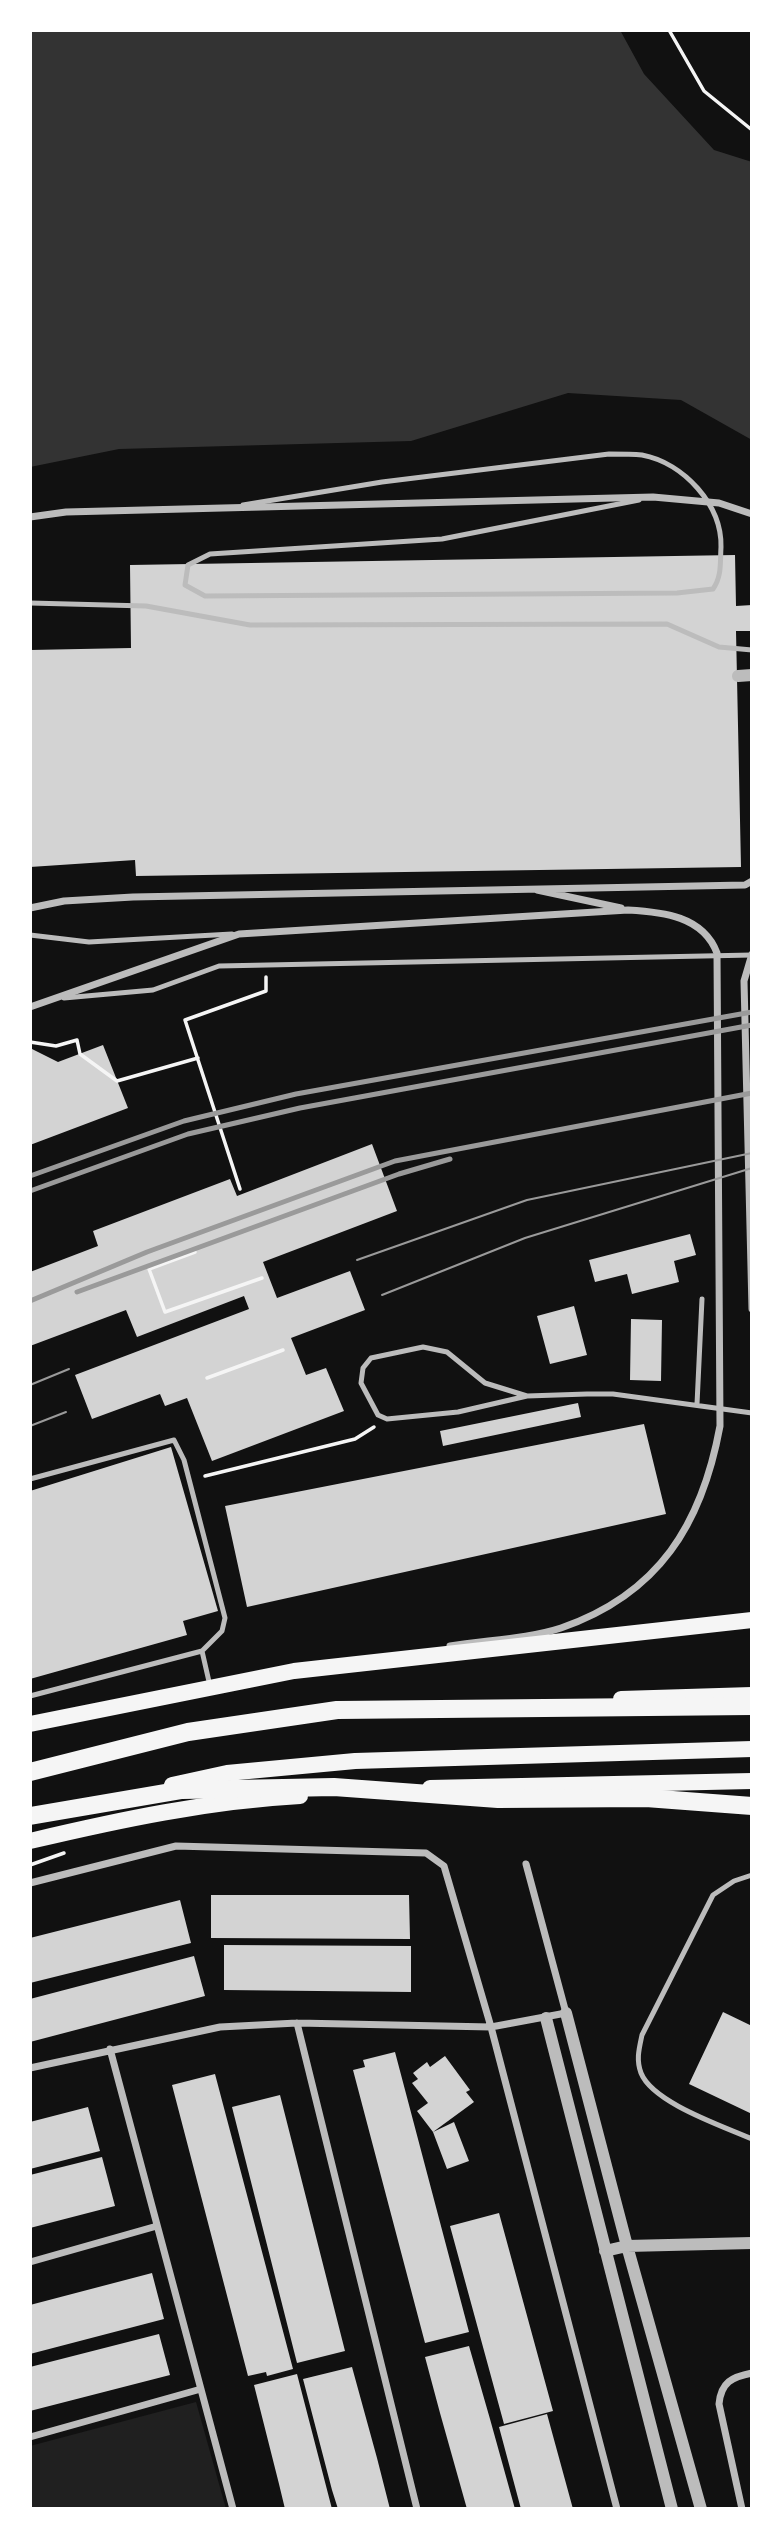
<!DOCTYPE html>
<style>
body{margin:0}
#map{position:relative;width:782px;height:2539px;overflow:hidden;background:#111;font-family:"Exo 2",sans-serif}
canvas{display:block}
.frame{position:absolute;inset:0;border:32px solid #fff;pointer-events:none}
</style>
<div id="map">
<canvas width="782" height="2539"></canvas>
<div class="frame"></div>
</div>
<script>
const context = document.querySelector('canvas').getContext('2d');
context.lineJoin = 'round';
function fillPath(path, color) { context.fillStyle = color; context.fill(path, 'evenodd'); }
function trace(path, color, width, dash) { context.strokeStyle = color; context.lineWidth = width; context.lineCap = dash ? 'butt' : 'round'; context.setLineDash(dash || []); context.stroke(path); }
fillPath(new Path2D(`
 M196 2402 226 2509H30V2446Z`), '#202020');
fillPath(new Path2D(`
 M30 30H620L644 74 714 150 752 162V440L681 400 568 393 411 441 119 449 30 467Z`), '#333');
fillPath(new Path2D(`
 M735 555 736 606 752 605V631H736L741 867 136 876 135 860 30 867V650L131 648 130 565Z
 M103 1045 128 1108 30 1145V1048L58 1062Z
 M372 1144 397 1211 263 1262 277 1298 350 1271 365 1310 291 1338 306 1375 326 1368 344 1411 212 1461 187 1398 165 1406 160 1394 92 1419 75 1375 249 1309 244 1296 137 1337 126 1310 30 1346V1272L98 1246 93 1231 230 1179 237 1196Z
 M690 1234 696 1255 674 1261 679 1282 632 1294 627 1274 595 1282 589 1260Z
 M574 1306 587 1355 550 1364 537 1316Z
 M631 1319 662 1320 661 1381 630 1380Z
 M578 1403 581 1417 443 1446 440 1431Z
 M644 1424 666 1514 247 1607 225 1506Z
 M171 1447 218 1611 183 1621 187 1635 30 1679V1491Z
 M211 1895H409L410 1939 211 1938Z
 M180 1900 191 1943 30 1983V1938Z
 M224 1945 411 1946V1992L224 1990Z
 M194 1956 205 1996 30 2042V1999Z
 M723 2012 752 2026V2114L689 2084Z
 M395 2052 469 2332 425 2343 353 2070 365 2067 363 2060Z
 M445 2056 470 2090 466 2092 474 2102 433 2132 454 2122 469 2161 447 2169 433 2132 417 2111 428 2103 412 2083 418 2079 413 2073 427 2062 430 2067Z
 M215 2074 293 2369 267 2376 266 2372 248 2376 172 2085Z
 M280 2095 345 2351 297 2363 232 2107Z
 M88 2107 100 2151 30 2169V2122Z
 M102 2157 115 2206 30 2228V2175Z
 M499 2213 553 2411 504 2424 450 2226Z
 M152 2273 164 2319 30 2354V2305Z
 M159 2334 170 2375 30 2411V2367Z
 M469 2346 490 2419 515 2509H467L440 2413 425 2357Z
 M352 2367 377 2458 390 2509H338L332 2490 303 2379Z
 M297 2374 332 2509H285L279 2484 254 2385Z
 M547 2414 573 2509H521L499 2427Z`), '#d3d3d3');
trace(new Path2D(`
 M669 30 704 91 752 130
 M30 1042 56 1046 77 1040 80 1054 117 1081 198 1058
 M240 1189 185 1020 266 991V977
 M195 1252 149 1269 165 1312 262 1278
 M207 1378 283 1350
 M205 1476 355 1439 374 1427
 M30 1865 64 1853`), '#f5f5f5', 3.5);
trace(new Path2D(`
 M243 505 382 482 609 454C620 454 632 454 642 455 684 463 722 505 721 547 720 563 722 576 713 589L677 593 205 596 185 585 188 565 210 554 442 539 639 500
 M30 603 146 606 250 625 667 624 719 647 752 650
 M30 935 89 942 232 934
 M64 998 153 990 219 966 752 955
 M527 1396 485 1383 447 1352 423 1347 371 1358 363 1368 361 1383 378 1415 387 1419 458 1412 527 1396 587 1394H613L752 1413
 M697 1404 702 1299
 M30 1479 174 1440 184 1460 225 1618 222 1631 202 1651 30 1696
 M202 1651 210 1686
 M752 1875 734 1881 713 1895 642 2035C639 2049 636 2060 641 2073 653 2103 723 2126 752 2139`), '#bcbcbc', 5);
trace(new Path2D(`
 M30 517 66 512 653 497 719 503 752 514
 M537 890 621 908
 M30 908 64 901 133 897 745 885 752 881
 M752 954 744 981 752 1309
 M30 1007 239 934 628 910C663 912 703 916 717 953L720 1426C702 1524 659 1594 561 1628 527 1639 485 1640 450 1646
 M30 1883 176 1846 426 1853 444 1866 491 2027 617 2509
 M297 2023 417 2509
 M110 2049 233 2509
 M30 2068 220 2027 297 2023 491 2027 566 2013 526 1864
 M30 2262 157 2226
 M30 2437 201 2389
 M742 2509 719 2404C721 2382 732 2377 752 2373`), '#bcbcbc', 7);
trace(new Path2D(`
 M738 676 752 675
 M566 2013 627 2246 701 2509
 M546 2018 672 2509
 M605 2251 627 2246 752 2243`), '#bcbcbc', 12);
trace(new Path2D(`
 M621 1699 752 1695
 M30 1724 294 1671 752 1620
 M172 1785 227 1773 355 1761 752 1749
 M430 1788 752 1781
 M30 1841C119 1820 208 1801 300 1796`), '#f5f5f5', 16);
trace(new Path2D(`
 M30 1772 188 1732 337 1710 752 1706
 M30 1816 182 1790 334 1787 498 1799 646 1798 752 1806`), '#f5f5f5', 18);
trace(new Path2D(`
 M357 1260 527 1200 752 1153
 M382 1295 525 1238 752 1168
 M30 1385 69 1369
 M30 1426 66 1412`), '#9a9a9a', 2);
trace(new Path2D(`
 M30 1176 184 1121 296 1094 752 1012
 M30 1191 188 1134 300 1108 752 1025
 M77 1292 399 1174 450 1159
 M30 1301 147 1252 395 1161 752 1093`), '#9a9a9a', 5);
</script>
